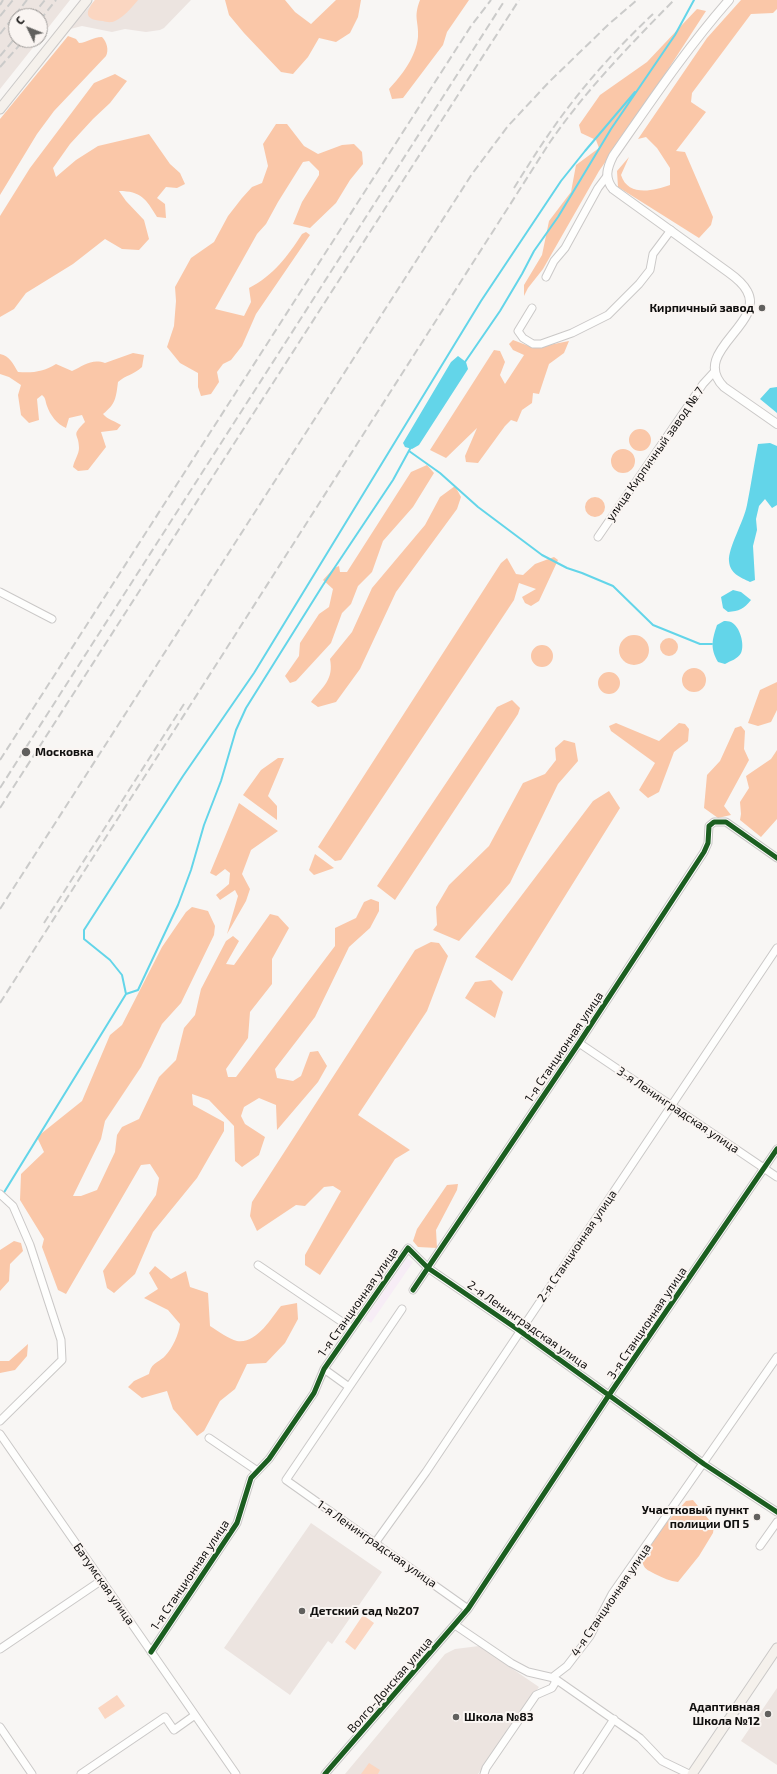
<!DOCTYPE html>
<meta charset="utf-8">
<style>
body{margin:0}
#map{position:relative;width:777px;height:1774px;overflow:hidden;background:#f8f6f4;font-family:"Exo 2",sans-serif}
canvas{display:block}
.north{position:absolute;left:8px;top:8px;width:40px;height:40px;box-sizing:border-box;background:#faf5f2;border:1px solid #9c9997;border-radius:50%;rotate:313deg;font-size:11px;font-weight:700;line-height:16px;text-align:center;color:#100f0e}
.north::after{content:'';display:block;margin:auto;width:14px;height:18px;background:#61605e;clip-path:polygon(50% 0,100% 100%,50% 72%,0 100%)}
</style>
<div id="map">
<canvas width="777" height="1774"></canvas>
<div class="north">С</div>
</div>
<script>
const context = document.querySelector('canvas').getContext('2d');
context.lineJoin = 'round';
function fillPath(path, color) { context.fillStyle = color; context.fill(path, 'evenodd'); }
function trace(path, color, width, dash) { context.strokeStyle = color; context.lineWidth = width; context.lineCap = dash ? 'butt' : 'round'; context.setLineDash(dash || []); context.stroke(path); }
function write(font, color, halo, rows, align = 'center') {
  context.font = font + ' "Exo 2",sans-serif'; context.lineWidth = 4; context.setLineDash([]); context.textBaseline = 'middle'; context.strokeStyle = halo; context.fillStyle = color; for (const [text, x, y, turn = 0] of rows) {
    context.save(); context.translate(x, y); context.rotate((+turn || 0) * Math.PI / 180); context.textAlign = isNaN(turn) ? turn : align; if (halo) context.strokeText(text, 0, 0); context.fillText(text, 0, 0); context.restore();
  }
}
fillPath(new Path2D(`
 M0 0H70L40 38V16H16V40H39L0 89Z
 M95 0H191L164 28 160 30 146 32 125 29 112 32 82 26 70 29Z
 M311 1523 382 1572 332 1644 328 1641 290 1695 224 1648Z
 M479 1646 539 1687 478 1774H345L445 1654 455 1649Z
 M777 1688V1765L741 1741Z`), '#ece4e0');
fillPath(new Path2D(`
 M407 1258 413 1262 371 1323 365 1319Z`), '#f7edf6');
fillPath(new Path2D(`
 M95 0H138C132 7 124 17 115 21 111 23 106 22 103 21 85 20 84 13 95 0Z
 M363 1615 374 1623 355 1650 345 1642Z
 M117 1695 125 1706 105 1719 98 1708Z
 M369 1763 380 1770 378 1774H361Z`), '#fbd6c1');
fillPath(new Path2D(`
 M225 0H285L295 12 311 24 336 0H361L358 17 350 33 336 42 319 38 308 57 293 74 281 72 244 33 229 15Z
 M420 0H469L447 32 443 45 403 98 392 99 389 89C402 75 416 57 418 37 419 21 413 18 420 0Z
 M741 0H777V9L773 13 751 14 692 93 691 102 706 112 676 151 685 152 713 217 711 225 699 238 618 187 617 171 629 157 621 175C628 197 653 191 670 185V168L657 148 646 137 638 139 707 38Z
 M697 9 706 11 641 111 599 171 543 269 528 288 524 296V285L542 255 549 221 571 192 576 165 599 148 596 140 581 133 579 125 600 95 647 62Z
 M68 36 76 39 79 43C87 43 92 37 102 37 107 42 109 50 106 56L54 111 37 134 0 195V119Z
 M115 74 127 81 110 103 93 119 70 144 53 168 56 177 76 160 98 146 149 134 170 164 180 173 185 184 177 188 166 187 157 198 165 204 166 218 157 217C146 199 141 191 119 191L126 201 144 220 149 239 139 250 122 249 105 239 73 264 26 293 14 309 0 317V216L30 168 94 83Z
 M276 124H287L304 146 318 154 342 145 354 144 362 152 363 164 350 180 336 203 310 228 293 224 302 202 319 175V171L309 161 303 162 278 202 266 224 257 234 215 309 244 316 251 302 249 288C274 275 287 257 302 234L306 232 310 235 256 314 242 346 231 360 223 364 217 372 219 382 211 394 201 396 198 387V373L180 363 167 347 174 326 176 301 175 287 191 258 214 242 228 216 242 198 252 187 262 183 268 166 263 144Z
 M513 340 534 348 569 341 564 353 549 364 539 394 533 393 532 403 522 410 517 422 511 420 505 426 478 463 466 462 465 456 477 428 446 458 430 450 494 350 500 351 505 362 500 375 505 384 524 355 513 350 509 344Z
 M133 353 144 355 142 367C133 375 126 375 118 382 116 397 116 404 103 414 108 420 115 421 121 425L117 430 101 432 106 447 88 470 78 471 73 467C74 461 79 454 79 448 79 432 70 437 85 422L82 415 69 418 66 428C57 424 50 415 47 406 45 401 46 398 42 395L37 399 39 420 29 423 21 415 18 395 21 385 9 377 0 374V354C10 356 13 364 18 372 33 373 43 372 56 364L72 371C83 366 92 358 105 363Z
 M629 440a11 11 0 1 1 22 0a11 11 0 1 1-22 0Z
 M611 461a12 12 0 1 1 24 0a12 12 0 1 1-24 0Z
 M427 465 434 473 413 507 383 541 372 572 358 586 351 604 342 613 331 643 296 681 290 683 285 676 299 656 300 643 319 614 329 607 333 589 323 580 334 568 339 566 340 572H347L411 472Z
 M455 486 461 497 457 509 396 592 360 669 336 702 318 707 311 702C323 686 334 680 330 659L352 632 372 588 425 525 440 497Z
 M585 507a10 10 0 1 1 20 0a10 10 0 1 1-20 0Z
 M554 557 558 560 539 601 531 606 525 603 522 597 536 589 519 583 514 600 341 860 335 861 318 847 501 563 507 558 516 574 523 575 535 564Z
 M619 650a15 15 0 1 1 30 0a15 15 0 1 1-30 0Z
 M660 647a9 9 0 1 1 18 0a9 9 0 1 1-18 0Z
 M531 656a11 11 0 1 1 22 0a11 11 0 1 1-22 0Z
 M682 680a12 12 0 1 1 24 0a12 12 0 1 1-24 0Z
 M598 683a11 11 0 1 1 22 0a11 11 0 1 1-22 0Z
 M777 682V710L771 722 758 726 748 723 760 690Z
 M512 700 520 708 518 714 395 900 377 886 497 707Z
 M616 723 659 741 679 723 685 724 689 729 688 741 674 752 659 792 648 798 639 790 655 763 611 731 609 726Z
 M741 726 745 731 744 749 749 760 724 806 731 815 718 818 704 808 707 775 720 761 735 728Z
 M564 740 575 743 578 761 558 784 510 883 459 941 433 930 437 925 436 907 449 885 489 846 523 783 545 774 556 760 555 748Z
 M777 750V819L761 837 740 820 741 814 740 802 749 788 746 776 771 759Z
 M278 758H284L268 796 277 806V820L243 795 261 770Z
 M609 791 620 808 512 981 475 957 593 801Z
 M239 803 278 831 251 850 242 874 250 889 246 901 227 934 238 896 235 890 220 900 216 895 229 884 230 873 225 869 216 876 210 873Z
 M315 854 334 868 314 875 309 870Z
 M371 899 379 902V911L370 928 349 947 315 1017 275 1069 277 1078 293 1081 301 1076 310 1052 318 1051 327 1066 318 1082 277 1130 276 1105 259 1098 244 1107 241 1116 245 1124 265 1137 259 1155 242 1167 235 1161 234 1126 209 1100 192 1094 193 1105 224 1122V1131L197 1178 153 1232 135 1274 114 1293 107 1288 103 1271 156 1195 159 1178 150 1164 141 1165 66 1294 58 1290 42 1247 44 1239 20 1200 21 1174 44 1152 37 1137 82 1101 110 1035 122 1025 162 947 186 912 192 907 208 911 215 926 214 935 181 1003 162 1024 141 1067 105 1121 101 1139 73 1196H81L97 1190 115 1152 117 1135 122 1127 139 1119 159 1077 176 1060 184 1028 195 1015 201 989 226 941 233 936 239 941 226 964 234 965 270 914 278 916 289 928 272 959V984L250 1012 248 1038 226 1069 228 1077H236L335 946V928L356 918 364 902Z
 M431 942 439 943 448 956 427 1011 358 1115 410 1150 395 1159 320 1275 305 1265V1255L341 1191 333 1186 324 1187 305 1206 296 1205 257 1231 250 1216 252 1202 415 950Z
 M491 980 503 992 495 1018 465 998 475 982Z
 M458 1184 457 1190 436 1230 437 1248 418 1247 413 1241 417 1229 447 1185Z
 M14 1241 21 1243 23 1251 10 1264 9 1281 0 1291V1250Z
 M155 1266 171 1279 186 1271 190 1287 208 1293 210 1326C218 1331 229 1339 237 1341 257 1344 271 1318 281 1306L297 1303 298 1319 285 1343 266 1363 247 1364 235 1389 220 1401 204 1431 197 1436 173 1409 167 1391 142 1398 128 1387 134 1381 149 1374C152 1362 157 1364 165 1356 172 1349 179 1334 180 1324L168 1310 144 1298 158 1289 149 1273Z
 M28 1344 27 1356 15 1370 0 1373V1361H9Z
 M693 1500 714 1526 713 1533 699 1556 678 1582C670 1581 663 1578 655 1574 650 1571 645 1570 643 1564 638 1550 677 1512 686 1501Z`), '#fac7a8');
fillPath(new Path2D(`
 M458 356 466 362 468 369 419 445 412 449 405 447 403 443 451 362Z
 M777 387V413L760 399 770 388Z
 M770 443 777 446V505L772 508 765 499 759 506 756 519 757 530 753 546 755 580 750 582C740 577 730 574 729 561 728 548 744 521 747 505 751 485 754 464 758 444Z
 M733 590 741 592 751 600C744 609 739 611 728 612L723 608 721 597Z
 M724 621C726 621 729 621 731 622 740 626 745 645 741 653 738 659 730 661 725 664L718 662C710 648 712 640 717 625Z`), '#63d5e9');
trace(new Path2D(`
 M465 362 500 311 522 274 534 251 558 217 611 129 675 35 694 0
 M409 451 440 473 478 507 542 555 567 568 582 573 613 586 653 625 700 644H712
 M126 994 122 975 110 960 84 939V930L183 776 254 673 481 301 561 181 585 151 635 92
 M0 1199 126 994 138 990 178 905 191 870 204 825 221 781 236 730 246 708 323 585 393 480 411 447`), '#63d5e9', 2);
const minor = new Path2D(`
 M546 277 554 261 565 248 598 188 607 176
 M532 308 518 331 523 338 533 344H541L572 333 608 315 639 284 650 270 653 254 671 230
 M598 537 703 384 714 372
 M0 592 52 619
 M579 1043 777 1177
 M0 1194 13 1206 30 1245 61 1340 62 1360 0 1421
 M258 1265 351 1328
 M413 1290 579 1043 704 852 708 843 709 826 714 822H726L777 858
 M402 1309 286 1480 468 1609
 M324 1369 349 1387
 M0 1434 236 1774
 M209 1438 256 1470
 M375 1543 426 1472 777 948
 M760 1546 777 1522
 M455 1625 511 1663 528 1672 554 1678 640 1738 662 1761 689 1774
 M0 1649 102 1580
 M151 1652 237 1523 251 1478 269 1459 314 1393 324 1369 408 1248 428 1268 520 1331 704 1464 777 1512
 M0 1727 32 1774
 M81 1774 165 1717 174 1730 195 1715
 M325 1774 468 1609 609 1395 777 1149
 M484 1774 486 1768 536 1695 552 1688 555 1683 554 1676 567 1666 590 1636 612 1594 777 1357
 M578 1774 614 1719`);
const tertiary = new Path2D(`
 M729 0C686 49 650 103 613 156 607 168 604 178 613 189L728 272C735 277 743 283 747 291 766 324 689 352 724 387L777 424`);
const secondary = new Path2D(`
 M0 109 87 0
 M692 1774 777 1648`);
trace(minor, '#cac8c7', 9);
trace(tertiary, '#cac8c7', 10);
trace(secondary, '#cac8c7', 11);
trace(minor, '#fefefd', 7);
trace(tertiary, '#fefefd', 8);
trace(secondary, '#f5f1ec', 9);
trace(new Path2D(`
 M0 5 3 0
 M0 16 13 0
 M32 16 45 0
 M40 20 56 0
 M0 34 27 0
 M0 56 16 37
 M0 67 24 40
 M514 188C529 164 544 140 561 117 588 80 620 45 653 14
 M0 760 471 26 491 0
 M0 788 505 0
 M0 808 519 0
 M0 909 472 174 508 126 549 82 609 24 637 0
 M44 923 184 704
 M0 1003 550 142C586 90 630 45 674 0`), '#cbcbca', 2, [8, 4]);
trace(new Path2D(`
 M413 1290 579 1043 704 852 708 843 709 826 714 822H726L777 858
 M151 1652 237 1523 251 1478 269 1459 314 1393 324 1369 408 1248 428 1268 520 1331 704 1464 777 1512
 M325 1774 468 1609 609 1395 777 1149`), '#1b5e20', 5);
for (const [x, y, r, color] of [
 [762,308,4,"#61605e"],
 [26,752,5,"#61605e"],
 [757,1517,4,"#61605e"],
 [302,1611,4,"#61605e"],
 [768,1714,4,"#61605e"],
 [456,1717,4,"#61605e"]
]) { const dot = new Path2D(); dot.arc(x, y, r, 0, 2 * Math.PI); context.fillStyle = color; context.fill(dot); trace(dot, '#faf5f2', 1.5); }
write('bold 12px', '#100f0e', '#faf5f2', [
 ["Кирпичный завод",754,308],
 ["Московка",35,752,"left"],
 ["Участковый пункт",749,1510],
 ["полиции ОП 5",749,1524],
 ["Детский сад №207",310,1611,"left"],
 ["Адаптивная",760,1707],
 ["Школа №12",760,1721],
 ["Школа №83",464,1717,"left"]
], 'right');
write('12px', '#100f0e', '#faf5f2', [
 ["улица Кирпичный завод № 7",655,454,-55],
 ["1-я Станционная улица",564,1047,-56],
 ["3-я Ленинградская улица",678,1110,34],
 ["2-я Станционная улица",577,1246,-56],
 ["1-я Станционная улица",358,1302,-55],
 ["3-я Станционная улица",647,1323,-56],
 ["2-я Ленинградская улица",528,1325,35],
 ["1-я Ленинградская улица",377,1544,35],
 ["1-я Станционная улица",190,1575,-56],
 ["Батумская улица",104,1584,55],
 ["4-я Станционная улица",611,1600,-56],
 ["Волго-Донская улица",390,1685,-49]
]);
</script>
